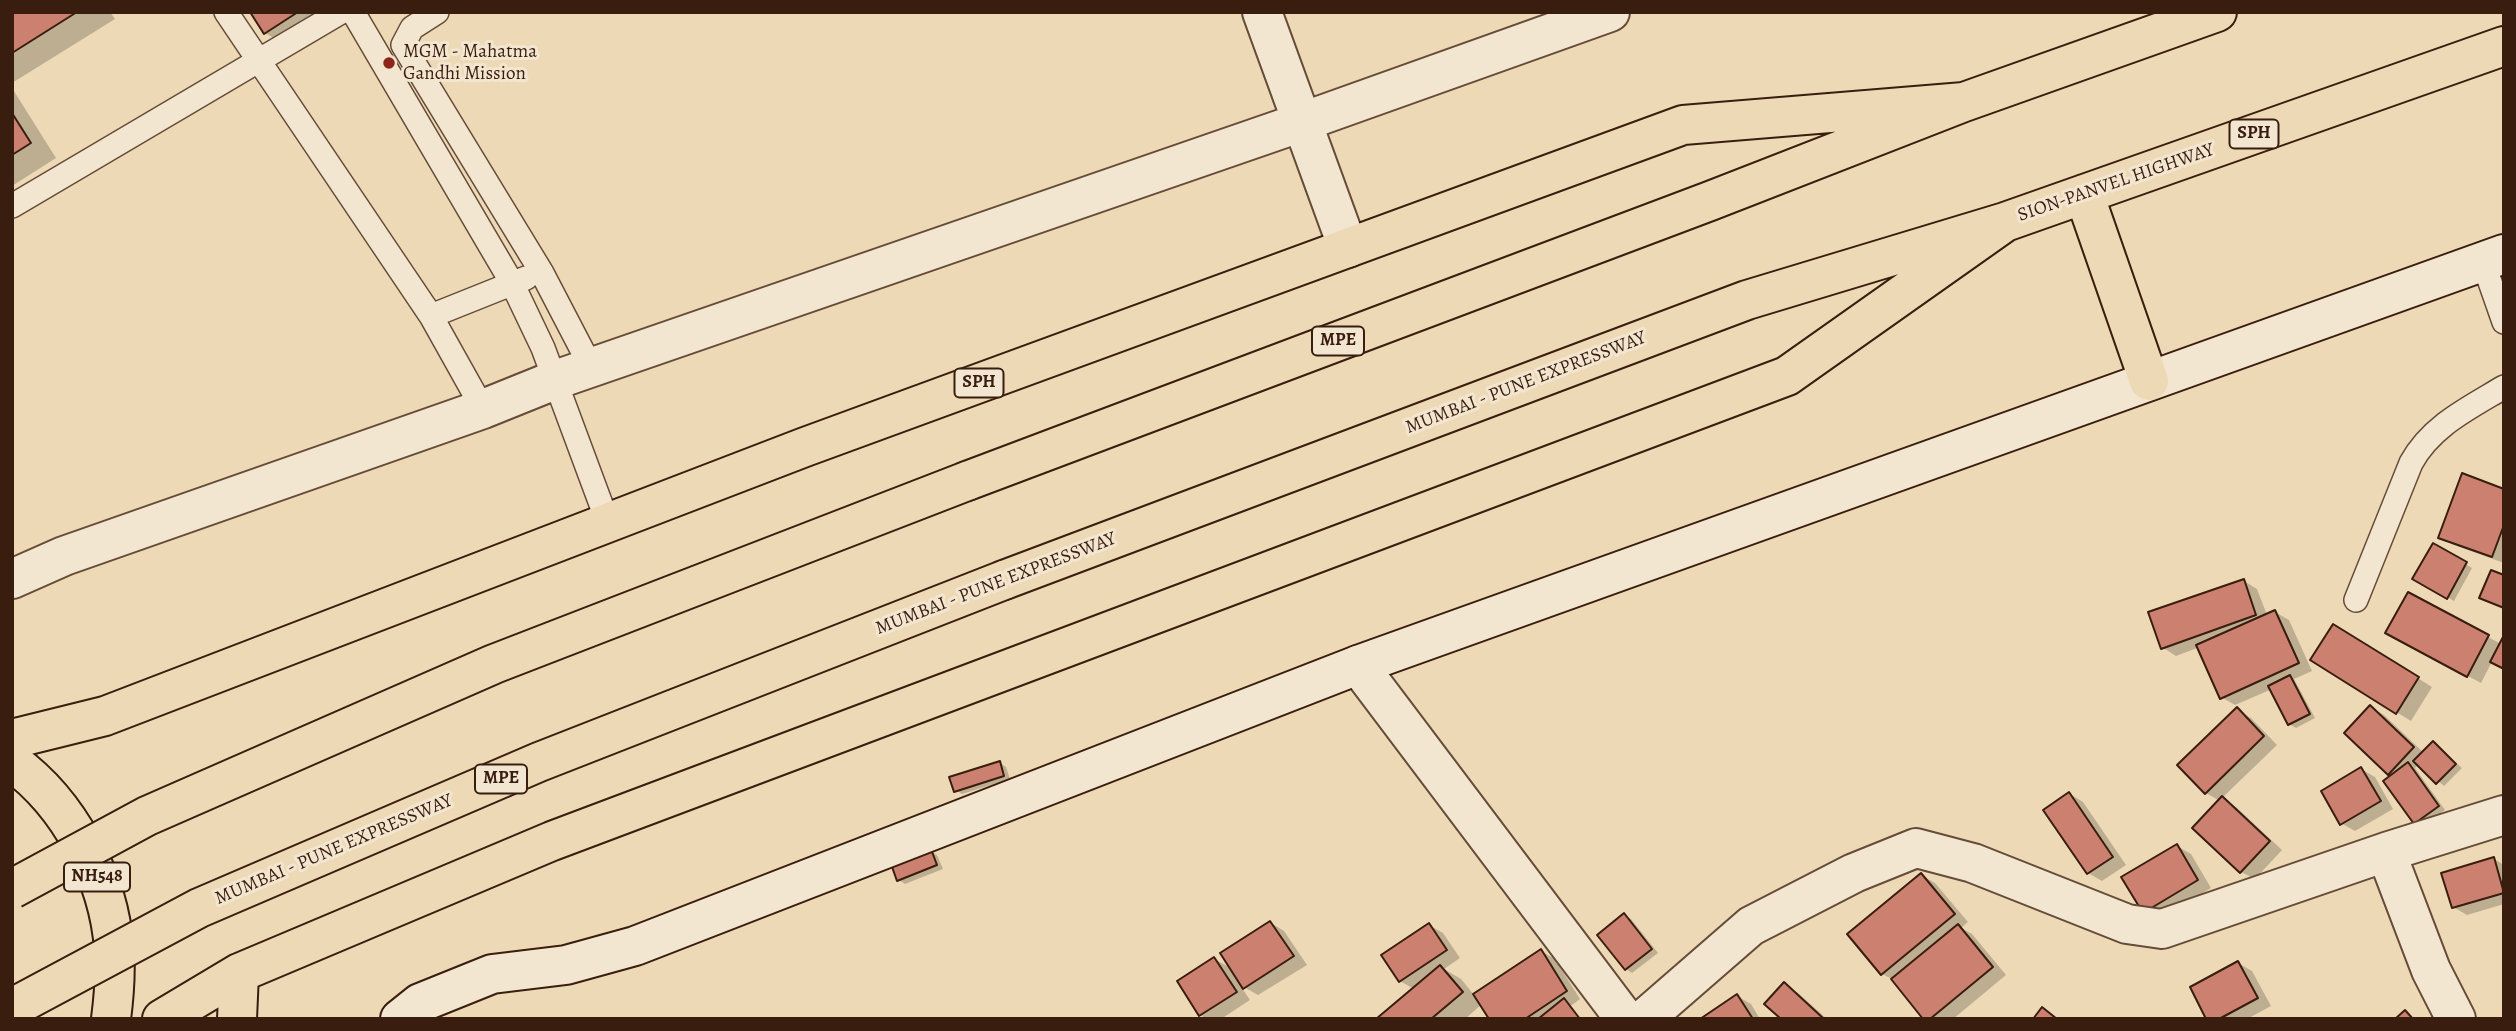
<!DOCTYPE html>
<style>
body{margin:0}
#map{position:relative;width:2516px;height:1031px;overflow:hidden;background:#edd9b6;font-family:Alegreya,serif}
canvas{display:block}
.frame{position:absolute;inset:0;border:14px solid #391d0e;pointer-events:none}
</style>
<div id="map">
<canvas width="2516" height="1031"></canvas>
<div class="frame"></div>
</div>
<script>
const context = document.querySelector('canvas').getContext('2d');
context.lineJoin = 'round';
function fillPath(path, color) { context.fillStyle = color; context.fill(path, 'evenodd'); }
function trace(path, color, width, dash) { context.strokeStyle = color; context.lineWidth = width; context.lineCap = dash ? 'butt' : 'round'; context.setLineDash(dash || []); context.stroke(path); }
function write(font, color, halo, rows, align = 'center') {
  context.font = font + ' Alegreya,serif'; context.lineWidth = 6; context.setLineDash([]); context.textBaseline = 'middle'; context.strokeStyle = halo; context.fillStyle = color; for (const [text, x, y, turn = 0] of rows) {
    context.save(); context.translate(x, y); context.rotate((+turn || 0) * Math.PI / 180); context.textAlign = isNaN(turn) ? turn : align; if (halo) context.strokeText(text, 0, 0); context.fillText(text, 0, 0); context.restore();
  }
}
fillPath(new Path2D(`
 M12 12H110L115 19 12 83Z
 M252 12H346L291 48 265 33Z
 M12 88 56 158 12 186Z
 M2504 491V563L2454 545 2440 537Z
 M2433 545 2472 568 2454 601 2415 578Z
 M2244 581 2257 589 2267 615 2275 612 2289 620 2312 671 2294 679 2315 718 2296 728 2289 724 2272 689 2235 705 2221 697 2200 647 2176 656 2162 647Z
 M2408 594 2501 644 2481 683 2401 640Z
 M2347 634 2432 687 2411 721 2312 660Z
 M2370 707 2384 715 2424 753 2433 743 2462 768 2444 786 2419 764 2415 768 2445 810 2422 827 2415 823 2393 775 2389 773Z
 M2237 710 2251 718 2277 745 2222 798 2236 807 2282 850 2255 879 2241 872 2195 828 2220 801 2206 793Z
 M1000 763 1006 767 1010 779 962 794 956 790Z
 M2361 769 2375 777 2393 809 2355 831 2341 823Z
 M2070 794 2083 802 2126 865 2102 881 2088 873 2046 811Z
 M2177 846 2191 854 2211 888 2158 920 2144 912Z
 M930 851 937 855 943 869 905 884 899 880Z
 M2494 859 2504 865V904L2467 915 2453 907Z
 M1921 875 1935 883 1968 922 1961 928 1972 934 2006 975 1953 1019H1925L1894 980 1882 974Z
 M1624 915 1631 919 1658 953 1632 973 1626 969Z
 M1271 923 1284 931 1307 965 1258 995 1240 985 1250 1000 1221 1019H1207L1200 1015 1214 959 1233 969Z
 M1429 925 1443 933 1460 958 1444 969 1461 979 1474 995 1541 951 1555 959 1580 999 1572 1005H1567L1578 1019H1491L1482 1004 1465 1019H1379L1414 989 1400 981Z
 M2238 963 2252 971 2271 1006 2247 1019H2208Z
 M1784 985 1798 993 1827 1019H1783Z
 M1737 996 1751 1004 1760 1019H1703Z`), '#0003');
const building = new Path2D(`
 M12 12H77L12 53Z
 M250 12H298L264 34Z
 M12 113 31 143 12 155Z
 M2462 473 2504 489V525L2492 557 2438 538Z
 M2433 543 2467 562 2447 599 2412 579Z
 M2491 570 2504 575V608L2479 598Z
 M2244 579 2256 615 2161 649 2148 612Z
 M2408 592 2489 635 2467 677 2385 633Z
 M2275 610 2299 663 2220 699 2196 645Z
 M2333 624 2419 677 2396 714 2310 660Z
 M2504 635V669L2490 662Z
 M2290 675 2310 714 2288 725 2268 686Z
 M2370 705 2414 747 2388 775 2344 733Z
 M2237 707 2264 736 2205 794 2177 765Z
 M2433 741 2456 764 2436 784 2413 761Z
 M1000 761 1004 776 954 792 949 777Z
 M2408 762 2439 806 2414 824 2383 781Z
 M2361 767 2381 801 2340 825 2321 791Z
 M2069 792 2113 857 2087 874 2043 810Z
 M2222 796 2270 841 2240 873 2192 828Z
 M2177 844 2198 880 2143 913 2121 877Z
 M931 849 937 865 897 881 891 864Z
 M2494 857 2504 893 2452 908 2441 873Z
 M1921 873 1955 914 1881 975 1847 934Z
 M1624 913 1652 949 1625 970 1597 935Z
 M1270 921 1294 956 1243 989 1220 953Z
 M1429 923 1447 950 1399 982 1381 955Z
 M1958 924 1993 967 1930 1019H1923L1891 979Z
 M1541 949 1567 991 1525 1019H1489L1473 994Z
 M1214 957 1237 992 1199 1016 1177 981Z
 M2238 961 2258 998 2219 1019H2206L2190 987Z
 M1440 965 1463 992 1431 1019H1376Z
 M1784 982 1824 1019H1781L1764 1004Z
 M1737 994 1753 1019H1700Z
 M1564 998 1580 1019H1538Z
 M2042 1007 2057 1019H2033Z
 M2405 1010 2413 1019H2395Z`);
fillPath(building, '#cc8070');
trace(building, '#391d0e', 2);
const lane = new Path2D(`
 M226 12 431 316 483 409
 M353 12 512 283 543 348 608 523
 M437 12 412 28 403 45 542 273 592 369
 M12 206 341 12
 M2483 262 2504 322
 M431 316 526 278
 M2356 600 2411 463C2431 426 2469 408 2504 387`);
const street = new Path2D(`
 M1262 12 1348 248
 M12 579 64 556 483 409 555 380 1302 122 1610 12
 M1358 665 1625 1019
 M2386 852 2431 970 2456 1019
 M1644 1019 1751 926 1854 873 1916 848 1973 863 2127 924 2162 929 2386 852 2504 815`);
const secondary = new Path2D(`
 M400 1019 420 1003 492 974 566 965 635 946 1358 665 2504 254`);
const highway = new Path2D(`
 M2084 194 2149 381
 M967 481 1710 201 1964 102 2217 12
 M1004 580 1747 300 2005 222 2504 46
 M12 739 105 716 805 447 1683 125 1964 102
 M12 762C70 804 109 879 114 949 116 973 114 996 111 1019
 M162 1019 239 973 552 841 1787 376 2005 222
 M237 1019 239 973`);
trace(lane, '#664c38', 26);
trace(street, '#664c38', 42);
trace(secondary, '#391d0e', 42);
trace(highway, '#391d0e', 42);
trace(lane, '#f3e6d0', 23);
trace(street, '#f3e6d0', 38);
trace(secondary, '#f3e6d0', 38);
trace(highway, '#edd9b6', 38);
const highwayBridge = new Path2D(`
 M12 889 147 816 494 664 967 481
 M12 1008 199 908 539 762 1004 580`);
trace(highwayBridge, '#391d0e', 42, []);
trace(highwayBridge, '#edd9b6', 38);
for (const [x, y, r, color] of [
 [389,63,7,"#8f2418"]
]) { const dot = new Path2D(); dot.arc(x, y, r, 0, 2 * Math.PI); context.fillStyle = color; context.fill(dot); trace(dot, '#f3e6d0', 2.5); }
for (const [x, y, w] of [
 [2254,134,49],
 [1338,341,52],
 [979,383,49],
 [501,779,52],
 [97,877,66]
]) { const box = new Path2D(); box.roundRect(x - w / 2, y - 14.5, w, 29, 5); context.fillStyle = '#f3e6d0'; context.fill(box); trace(box, '#391d0e', 2); }
write('bold 18px', '#391d0e', null, [
 ["SPH",2254,134],
 ["MPE",1338,341],
 ["SPH",979,383],
 ["MPE",501,779],
 ["NH548",97,877]
]);
write('19px', '#391d0e', '#f3e6d0', [
 ["MGM - Mahatma",403,52],
 ["Gandhi Mission",403,74]
], 'left');
write('19px', '#391d0e', '#f3e6d0', [
 ["SION-PANVEL HIGHWAY",2116,183,-19],
 ["MUMBAI - PUNE EXPRESSWAY",1526,383,-21],
 ["MUMBAI - PUNE EXPRESSWAY",996,584,-21],
 ["MUMBAI - PUNE EXPRESSWAY",334,850,-23]
]);
</script>
